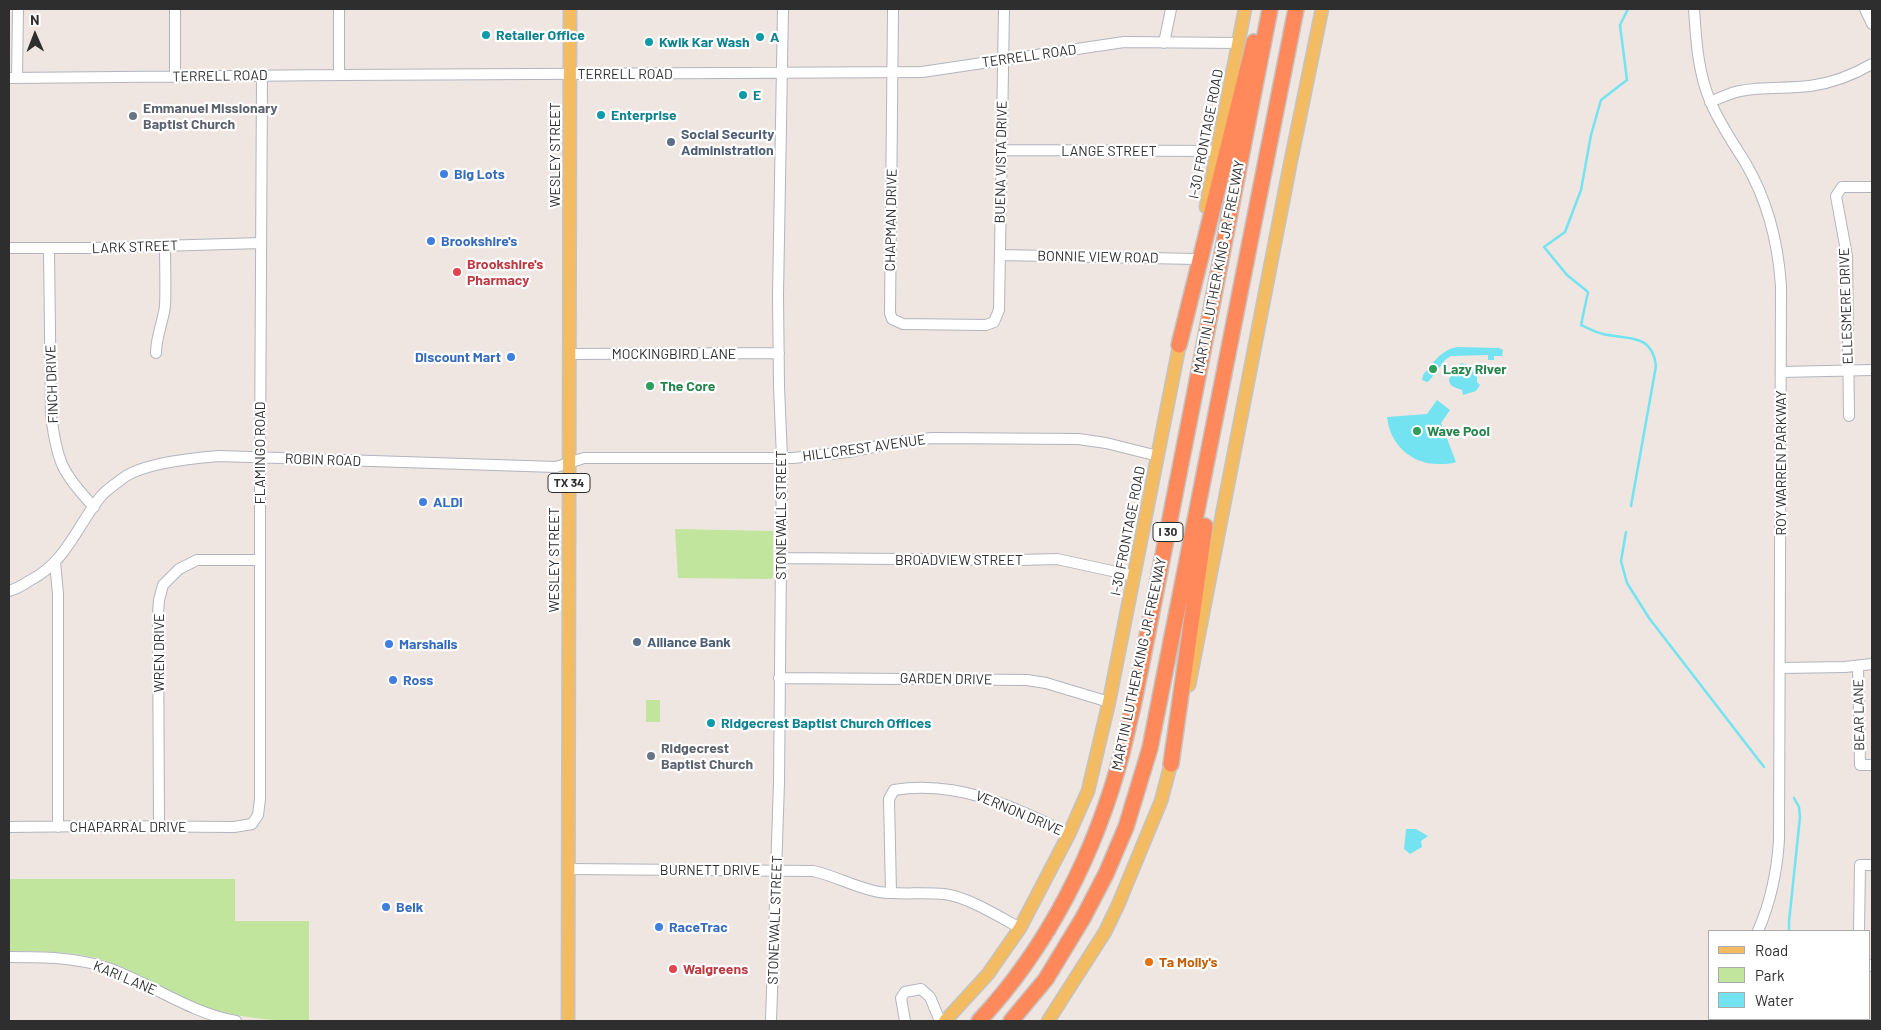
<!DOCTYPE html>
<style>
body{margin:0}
#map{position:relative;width:1881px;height:1030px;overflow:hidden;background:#efe6e1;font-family:Barlow,sans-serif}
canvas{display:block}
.frame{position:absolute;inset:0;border:10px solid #2e2e2e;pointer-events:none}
.legend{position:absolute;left:1708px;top:930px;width:162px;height:90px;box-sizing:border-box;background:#fff;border:1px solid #ababab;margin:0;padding:6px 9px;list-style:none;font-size:15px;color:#2e2e2e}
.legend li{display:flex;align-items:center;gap:10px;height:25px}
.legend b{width:25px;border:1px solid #ababab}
.north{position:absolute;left:10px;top:10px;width:50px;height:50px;-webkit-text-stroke:4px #fff;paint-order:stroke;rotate:359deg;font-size:14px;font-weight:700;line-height:20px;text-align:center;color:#2e2e2e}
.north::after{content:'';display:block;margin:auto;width:18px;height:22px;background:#2e2e2e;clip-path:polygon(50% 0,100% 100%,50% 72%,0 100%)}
</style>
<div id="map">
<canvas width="1881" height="1030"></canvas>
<div class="frame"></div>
<ul class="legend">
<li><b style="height:6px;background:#f3bb62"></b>Road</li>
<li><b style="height:14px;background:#c1e59d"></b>Park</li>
<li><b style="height:14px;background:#74e3f1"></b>Water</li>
</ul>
<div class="north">N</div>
</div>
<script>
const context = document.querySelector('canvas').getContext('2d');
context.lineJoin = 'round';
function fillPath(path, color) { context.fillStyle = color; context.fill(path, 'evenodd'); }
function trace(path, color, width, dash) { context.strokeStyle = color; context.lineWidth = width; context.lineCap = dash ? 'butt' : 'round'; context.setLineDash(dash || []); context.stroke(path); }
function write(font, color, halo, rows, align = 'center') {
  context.font = font + ' Barlow,sans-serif'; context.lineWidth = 4.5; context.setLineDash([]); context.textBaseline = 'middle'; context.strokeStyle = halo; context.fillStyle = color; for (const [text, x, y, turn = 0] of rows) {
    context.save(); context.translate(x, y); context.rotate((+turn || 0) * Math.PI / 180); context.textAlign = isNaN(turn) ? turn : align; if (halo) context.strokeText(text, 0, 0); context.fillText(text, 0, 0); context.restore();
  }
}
fillPath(new Path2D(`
 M675 529 773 531V577L771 579 678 578Z
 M646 700H660V722H646Z
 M9 879H235V921H309V1021C266 1021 226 1017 186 999 156 985 128 966 96 958 67 951 38 951 9 951Z`), '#c1e59d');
fillPath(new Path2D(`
 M1457 347 1499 348 1503 350 1502 356H1494V360H1488V355L1451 356 1445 360 1429 381 1427 382 1422 380 1423 375C1432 364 1441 350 1457 347Z
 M1461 363 1472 366 1477 372V382L1480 385 1476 391 1463 395 1462 390C1455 387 1449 387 1449 379Z
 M1437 400 1450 410 1441 423 1456 462C1451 464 1446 464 1440 464 1412 465 1390 445 1387 417L1427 414Z
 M1406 829H1416L1428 836 1421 841 1422 847 1410 854 1404 849Z`), '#74e3f1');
trace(new Path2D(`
 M1628 9 1620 25 1627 80 1601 100 1591 135 1581 190 1565 232 1544 247 1567 275 1588 292 1581 325C1588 328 1595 332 1603 334 1629 340 1652 333 1656 366L1631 506
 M1626 532 1621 561 1627 583 1649 618 1764 767
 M1789 931V922L1800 817 1799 807 1794 798`), '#74e3f1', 2.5);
const minor = new Path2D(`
 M175 9V77
 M893 9 890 313 892 319 903 324 986 325 994 322 999 310 1004 9
 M1694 9C1696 40 1698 74 1711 103 1720 124 1733 143 1745 162 1768 201 1778 241 1781 286L1779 840C1777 872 1771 901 1758 931
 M1865 9 1872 24
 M1164 43 1171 9
 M339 75V9
 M9 78 339 75 922 72 1124 42 1239 43
 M17 78 18 9
 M1710 102C1720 98 1730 93 1740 91 1763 86 1787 89 1810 86 1832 83 1853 75 1872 64
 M1001 150 1217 151
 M9 248H92L261 243
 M49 249 51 415C57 462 62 473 94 507
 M1000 255 1196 259
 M156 353C156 337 163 322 165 306 166 286 165 266 165 246
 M569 354 779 353
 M1781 372 1872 370
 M1849 416 1847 256 1836 196 1842 187H1872
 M781 558 1019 560 1057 559 1135 576
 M55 562 58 594V827
 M9 591C16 589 23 585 29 581 67 562 77 525 102 495 109 488 118 482 126 476 147 463 194 458 219 456L556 467 584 458H793L848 452 904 441 932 438 1078 439 1106 443 1158 456
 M1858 666 1860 765H1872
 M1780 668 1845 667 1872 664
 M779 678 1027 680 1046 683 1109 702
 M159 826 158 614 159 600 163 585 179 569 197 560H260
 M9 827 98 826 234 827 252 824 258 815 260 799V458L262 76
 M568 869 813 871C836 876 856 888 879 892 901 895 922 892 944 894 966 896 1000 917 1020 928
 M891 893 889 799 894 790C957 780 1014 806 1069 834
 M1859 931 1860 865H1872
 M9 957C43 957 75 957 108 968 152 984 190 1013 236 1021
 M1870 965 1872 966
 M771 1021 779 783 781 558 782 458 779 386 778 295 783 9
 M905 1021 901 998 905 992 921 989 930 997 940 1021
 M1718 1021 1719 1019`);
const major = new Path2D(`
 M1206 207 1245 9
 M1189 685 1290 165 1322 9
 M568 1021 570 9
 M945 1021 988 974 1020 928 1069 834 1088 791 1109 702 1181 337
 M1048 1021 1105 932 1118 905 1161 801 1173 756`);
const highway = new Path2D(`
 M1179 345 1254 42
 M1171 764 1205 526
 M979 1021C1049 946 1096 851 1122 753 1130 721 1137 689 1143 657L1270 9
 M1011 1021 1046 979 1083 918 1106 874 1126 827 1150 748 1296 9`);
trace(minor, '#b1b5be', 12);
trace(major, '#c4c4c4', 15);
trace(highway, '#c4c4c4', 18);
trace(minor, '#fff', 10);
trace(major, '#f3bb62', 12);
trace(highway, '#ff895b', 15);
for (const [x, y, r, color] of [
 [486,35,5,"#0f9aa8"],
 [760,37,5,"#0f9aa8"],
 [649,42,5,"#0f9aa8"],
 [743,95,5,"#0f9aa8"],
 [601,115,5,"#0f9aa8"],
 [133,116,5,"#6b7280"],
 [671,142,5,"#5c6f8a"],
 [444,174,5,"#3f7fe0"],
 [431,241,5,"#3f7fe0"],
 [457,272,5,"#e0444e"],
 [511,357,5,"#3f7fe0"],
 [1433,369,5,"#2e9e5b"],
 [650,386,5,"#2e9e5b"],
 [1417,431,5,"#2e9e5b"],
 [423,502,5,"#3f7fe0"],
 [637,642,5,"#5c6f8a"],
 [389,644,5,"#3f7fe0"],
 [393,680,5,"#3f7fe0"],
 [711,723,5,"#0f9aa8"],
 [651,756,5,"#6b7280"],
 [386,907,5,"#3f7fe0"],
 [659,927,5,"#3f7fe0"],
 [1149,962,5,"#e8710a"],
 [673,969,5,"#e0444e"]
]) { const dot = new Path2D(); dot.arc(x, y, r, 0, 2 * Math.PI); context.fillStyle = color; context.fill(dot); trace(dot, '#fff', 2); }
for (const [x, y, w] of [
 [569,483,42],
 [1168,532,30]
]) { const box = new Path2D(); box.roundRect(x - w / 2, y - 9.5, w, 19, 4); context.fillStyle = '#fff'; context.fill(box); trace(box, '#2e2e2e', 1); }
write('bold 12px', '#2e2e2e', null, [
 ["TX 34",569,483],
 ["I 30",1168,532]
]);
write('bold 14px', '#0d838f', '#fff', [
 ["Retailer Office",496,35],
 ["A",770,37],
 ["Kwik Kar Wash",659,42],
 ["E",753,95],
 ["Enterprise",611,115],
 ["Ridgecrest Baptist Church Offices",721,723]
], 'left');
write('14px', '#2e2e2e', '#fff', [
 ["TERRELL ROAD",1029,56,-8],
 ["TERRELL ROAD",625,74],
 ["TERRELL ROAD",220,76,-1],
 ["I-30 FRONTAGE ROAD",1206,134,-79],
 ["LANGE STREET",1109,151],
 ["WESLEY STREET",555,155,-90],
 ["BUENA VISTA DRIVE",1001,162,-89],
 ["CHAPMAN DRIVE",891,220,-89],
 ["LARK STREET",135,247,-2],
 ["BONNIE VIEW ROAD",1098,257,1],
 ["MARTIN LUTHER KING JR FREEWAY",1219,267,-79],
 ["ELLESMERE DRIVE",1846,306,-92],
 ["MOCKINGBIRD LANE",674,354],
 ["FINCH DRIVE",52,384,-92],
 ["HILLCREST AVENUE",864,448,-8],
 ["FLAMINGO ROAD",260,453,-90],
 ["ROBIN ROAD",323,460,2],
 ["ROY WARREN PARKWAY",1781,463,-90],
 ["STONEWALL STREET",781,515,-90],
 ["I-30 FRONTAGE ROAD",1128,531,-79],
 ["WESLEY STREET",554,560,-90],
 ["BROADVIEW STREET",959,560],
 ["WREN DRIVE",159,653,-90],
 ["MARTIN LUTHER KING JR FREEWAY",1139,664,-78],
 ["GARDEN DRIVE",946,679,1],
 ["BEAR LANE",1859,715,-91],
 ["VERNON DRIVE",1019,813,23],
 ["CHAPARRAL DRIVE",128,827],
 ["BURNETT DRIVE",710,870],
 ["STONEWALL STREET",775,920,-88],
 ["KARI LANE",125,978,23]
]);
write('bold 14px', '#5b616d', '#fff', [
 ["Emmanuel Missionary",143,108],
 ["Baptist Church",143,124],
 ["Ridgecrest",661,748],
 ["Baptist Church",661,764]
], 'left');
write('bold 14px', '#4e5e75', '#fff', [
 ["Social Security",681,134],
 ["Administration",681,150],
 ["Alliance Bank",647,642]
], 'left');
write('bold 14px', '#366cbe', '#fff', [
 ["Big Lots",454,174],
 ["Brookshire's",441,241],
 ["Discount Mart",501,357,"right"],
 ["ALDI",433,502],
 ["Marshalls",399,644],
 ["Ross",403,680],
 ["Belk",396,907],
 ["RaceTrac",669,927]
], 'left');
write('bold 14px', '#be3a42', '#fff', [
 ["Brookshire's",467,264],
 ["Pharmacy",467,280],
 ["Walgreens",683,969]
], 'left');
write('bold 14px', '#27864d', '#fff', [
 ["Lazy River",1443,369],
 ["The Core",660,386],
 ["Wave Pool",1427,431]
], 'left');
write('bold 14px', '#c56008', '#fff', [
 ["Ta Molly's",1159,962]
], 'left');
</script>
